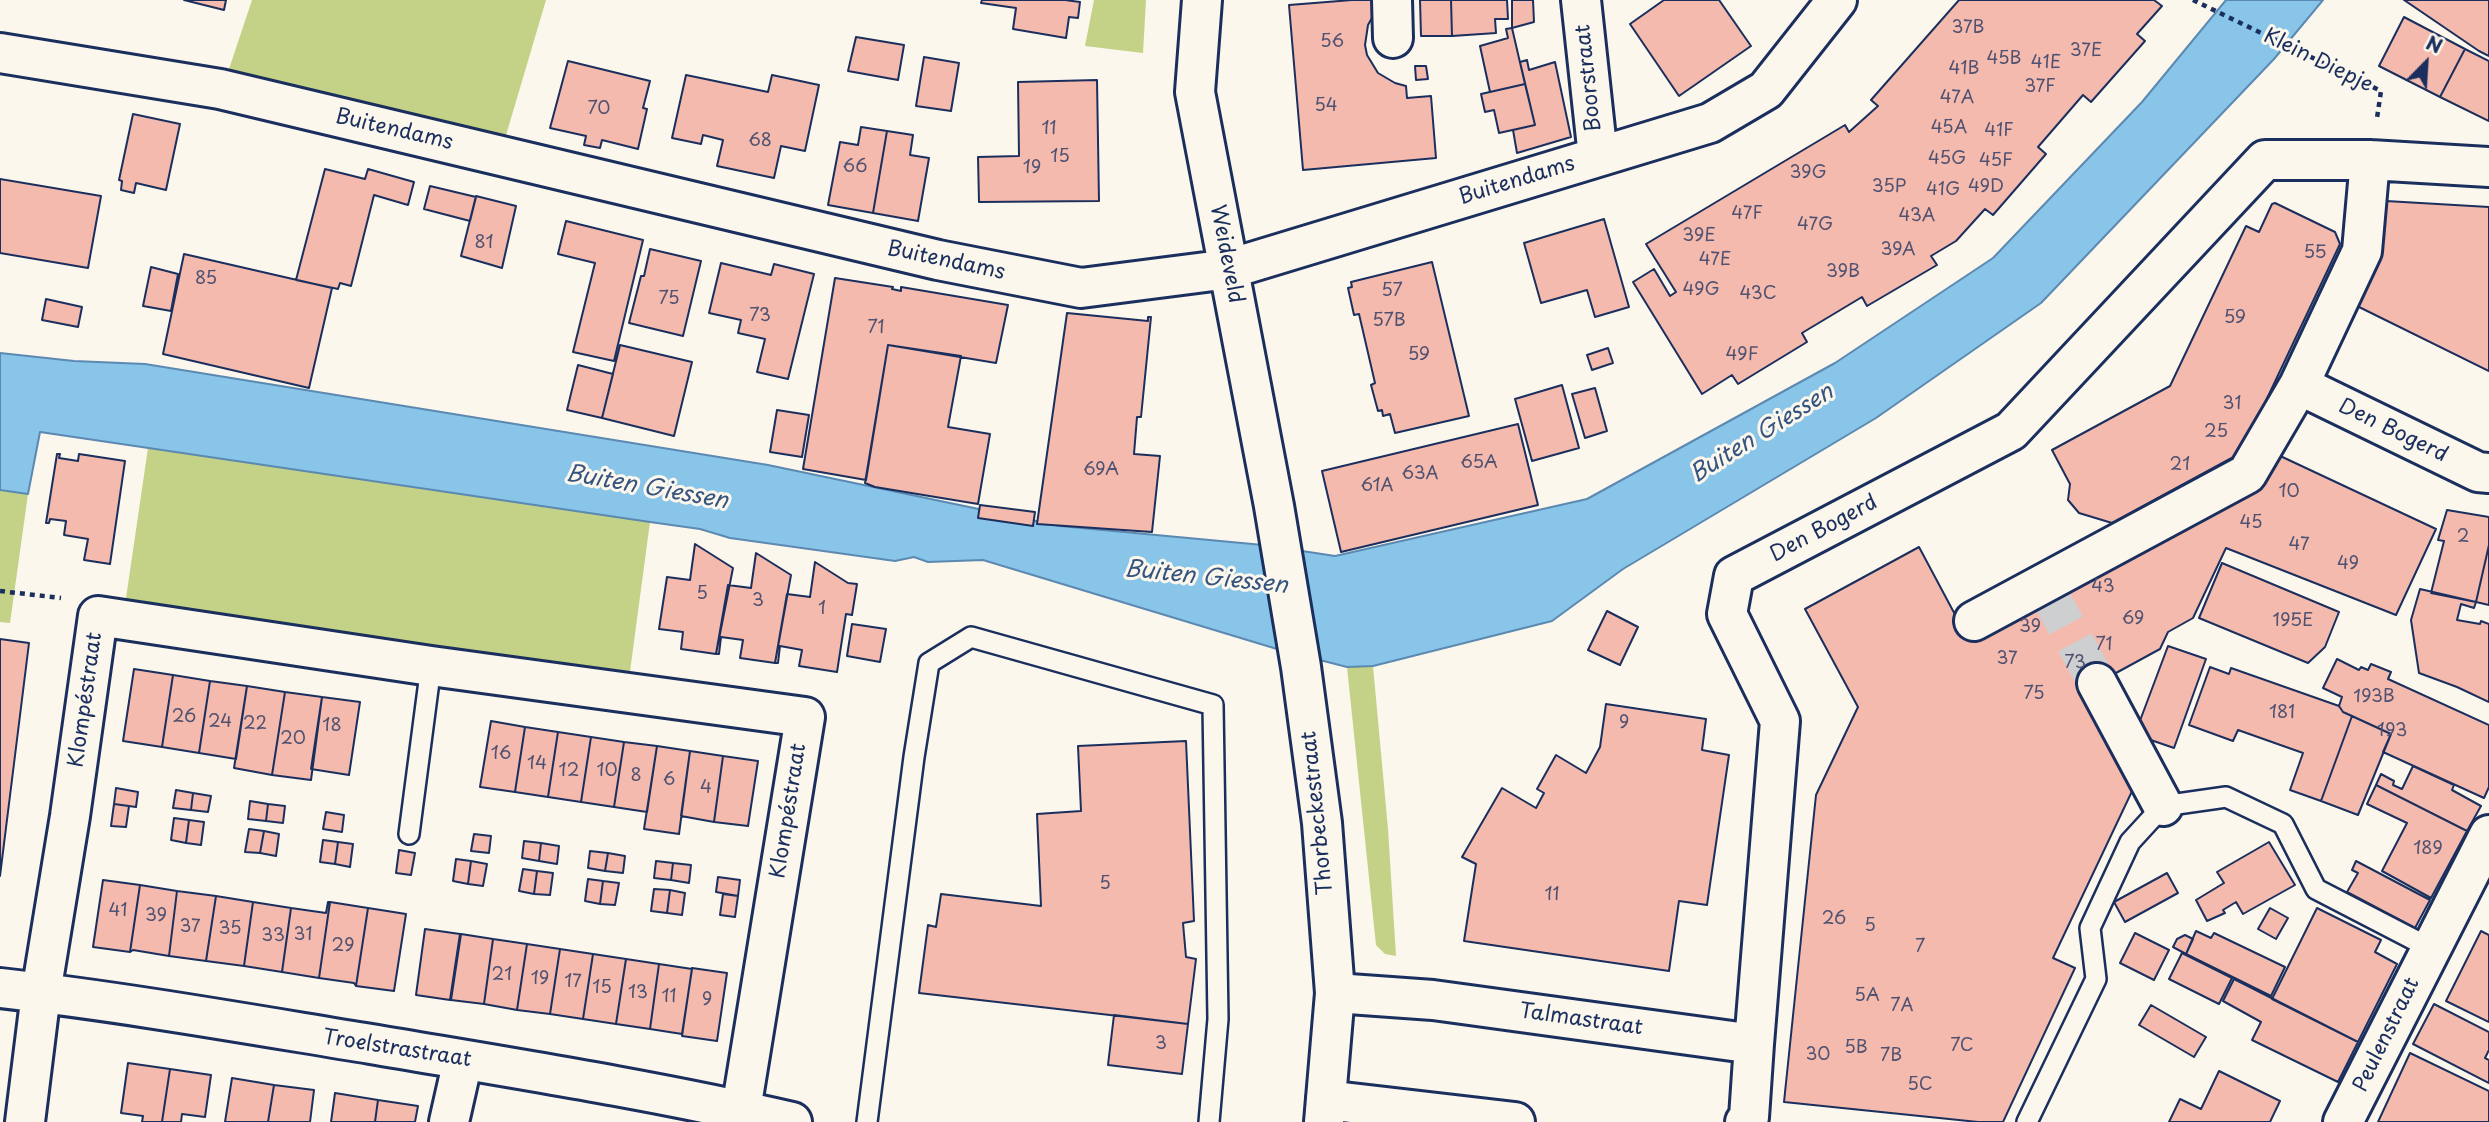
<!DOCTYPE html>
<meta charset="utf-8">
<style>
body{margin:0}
#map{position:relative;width:2489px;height:1122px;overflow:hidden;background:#fbf7ec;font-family:"Playpen Sans",sans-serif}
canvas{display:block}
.north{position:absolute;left:2391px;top:28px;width:70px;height:70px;-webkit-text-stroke:5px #fbf7ec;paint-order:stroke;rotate:24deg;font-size:19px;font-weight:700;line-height:28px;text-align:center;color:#1b2f5e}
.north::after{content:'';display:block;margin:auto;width:24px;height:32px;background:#1b2f5e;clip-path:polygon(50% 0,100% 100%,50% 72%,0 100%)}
</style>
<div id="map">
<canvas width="2489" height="1122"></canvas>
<div class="north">N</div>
</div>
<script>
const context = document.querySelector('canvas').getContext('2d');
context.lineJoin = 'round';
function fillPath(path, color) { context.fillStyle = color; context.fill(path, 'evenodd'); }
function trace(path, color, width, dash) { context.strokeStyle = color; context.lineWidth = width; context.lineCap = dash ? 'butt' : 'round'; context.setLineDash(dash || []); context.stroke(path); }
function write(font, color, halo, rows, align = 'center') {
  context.font = font + ' "Playpen Sans",sans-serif'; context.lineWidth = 6; context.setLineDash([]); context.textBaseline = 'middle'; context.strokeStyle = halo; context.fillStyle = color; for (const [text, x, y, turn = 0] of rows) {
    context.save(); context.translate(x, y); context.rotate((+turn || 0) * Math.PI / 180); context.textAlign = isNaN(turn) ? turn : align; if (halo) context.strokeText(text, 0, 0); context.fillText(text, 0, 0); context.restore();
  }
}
fillPath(new Path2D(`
 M252 0H546L504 142 227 75Z
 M1094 0H1146L1143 53 1085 46Z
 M148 448 650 522 629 679 125 605Z
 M0 490 28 494 10 623 0 622Z
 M1373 666 1388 829 1396 956 1385 954 1376 945 1347 667Z`), '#c3d286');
const water = new Path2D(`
 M2226 0H2323L2274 59 2041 303 1876 418 1623 569 1552 621 1373 666 1347 667 1277 649 983 560 928 562 914 557 895 561 730 538 700 529 650 522 40 432 28 494 0 490V353L74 361 145 364 768 465 1060 526 1263 545 1335 556 1587 499 1835 363 1993 258 2142 102Z`);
fillPath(water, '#88c5e8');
trace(water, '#5c89b1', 2);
const building = new Path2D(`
 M184 0H226L224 10Z
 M982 0H1065L1080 2 1078 18 1069 17 1066 38 1013 29 1016 8 981 3Z
 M1352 0H1372L1373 16 1368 25 1365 45 1367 55 1378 73 1395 83 1406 86 1407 98 1431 96 1436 158 1303 170 1289 5Z
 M1420 0H1451L1452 36H1421Z
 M1451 0H1507L1508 19H1495L1496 33 1452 36Z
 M1512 0H1533L1534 22 1512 28Z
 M1664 0H1719L1751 46 1679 96 1630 24Z
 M1959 0H2154L2162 6 2137 34 2145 41 2091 102 2083 95 2038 147 2046 154 1993 215 1985 209 1956 241 1931 256 1937 265 1867 306 1862 297 1802 333 1807 342 1738 384 1732 375 1702 394 1633 282 1654 269 1670 296 1676 292 1646 244 1845 125 1849 132 1878 106 1871 100Z
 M2404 0H2489V56L2479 51Z
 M2404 17 2465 49 2440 97 2379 66Z
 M1512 28 1525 84 1490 92 1480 46 1508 38 1506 29Z
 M856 37 904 45 898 80 848 71Z
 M2465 49 2489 61V121L2440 97Z
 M924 57 959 63 951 111 916 106Z
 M1527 60 1529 70 1555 62 1571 137 1517 153 1513 130 1535 125 1520 62Z
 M568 61 650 81 643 108 647 109 638 149 602 140 600 148 584 145 586 136 550 128Z
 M1415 66H1426L1428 79 1416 80Z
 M686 75 768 92 772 75 819 85 805 151 781 146 774 178 717 166 723 140 703 135 701 144 672 138Z
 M1097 80 1099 201 979 202 978 157 1019 156 1018 82Z
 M1525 84 1535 125 1499 133 1494 110 1485 112 1481 94Z
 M133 114 180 124 166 190 136 183 134 193 121 190 122 181 119 180Z
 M861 127 887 131 873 213 828 205 840 142 858 145Z
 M887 131 913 135 910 155 929 158 918 221 873 213Z
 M325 169 365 179 368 169 414 182 408 205 374 195 351 286 340 283 338 289 296 280Z
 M0 179 101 196 88 268 0 253Z
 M430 186 476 197 470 221 424 209Z
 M476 196 516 206 502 268 461 256Z
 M2386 201 2489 207V371L2357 306 2379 205Z
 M2275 203 2335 232 2340 244 2246 443 2239 454 2112 523 2079 513 2068 500 2070 484 2052 450 2170 386 2246 226 2259 232 2272 204Z
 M1604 219 1629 307 1595 317 1587 290 1541 303 1524 243Z
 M566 221 643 240 614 361 573 352 595 263 558 254Z
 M650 249 701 261 683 336 629 323 641 276H644Z
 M184 254 332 288 309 388 163 354Z
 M1432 262 1469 416 1395 433 1390 414 1383 416 1382 410 1378 411 1371 385 1375 383 1359 314 1354 315 1348 288 1352 287 1351 282Z
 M721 263 771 275 774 264 814 274 788 379 757 372 765 339 738 333 741 320 709 313Z
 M151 267 178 274 171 311 143 306Z
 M835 278 893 287 892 289 901 291V287L1008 305 996 363 888 345 866 480 803 469Z
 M46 299 82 307 78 327 42 320Z
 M1067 313 1148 321V317H1151L1141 417H1137L1134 454 1160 456 1152 532 1037 524Z
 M620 345 692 362 674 436 602 418Z
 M888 345 961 356 948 427 990 434 978 504 875 487 865 483Z
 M1608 348 1613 363 1592 370 1587 355Z
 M578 365 613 374 602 418 567 410Z
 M1562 385 1579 448 1532 461 1515 399Z
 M1595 388 1607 431 1585 438 1572 394Z
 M777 410 809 415 802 457 770 452Z
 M1518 424 1538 505 1341 552 1322 471Z
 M57 454H60L59 458 78 461 79 454 125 461 110 564 84 560 88 539 64 535 66 521 50 519 49 523H46Z
 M2276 454 2436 529 2396 615 2226 548 2193 618 2168 632 2160 649 2083 691 2134 787 2053 958 2075 968 2003 1122H1978L1784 1102 1816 795 1858 707 1805 609 1919 547 1967 637 2111 557 2117 567 2259 490Z
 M980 505 1035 512 1033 526 978 518Z
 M2447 510 2489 517V545L2476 602 2431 593 2444 541 2438 540Z
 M695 544 733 568 716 654 681 649 683 632 659 629 667 577 690 580Z
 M2489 545V605L2476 602Z
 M756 553 791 575 775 663 740 658 743 640 721 637 719 654H716L728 585 751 588Z
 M815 562 848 583 857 584 852 615 846 614 837 672 799 666 802 650 780 646 778 663H775L787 594 810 597Z
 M2222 563 2339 612 2325 647 2308 663 2199 618Z
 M2420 589 2476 602 2474 608 2461 604 2457 620 2480 624 2481 621 2489 624V702L2457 687 2419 673 2411 620Z
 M1607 611 1638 627 1620 665 1588 650Z
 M852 624 886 629 880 662 847 656Z
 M0 639 29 643 0 876Z
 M2168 646 2206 659 2174 748 2145 738 2138 726Z
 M2337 659 2359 670 2361 667 2368 670 2371 664 2391 672 2388 679 2489 725V787L2484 798 2383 752 2391 734 2343 712 2339 706 2342 697 2323 688Z
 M2210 667 2229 674 2231 668 2339 706 2343 712 2352 716 2321 801 2290 790 2303 753 2238 730 2233 741 2189 725Z
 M134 669 173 675 162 747 123 741Z
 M173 675 210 681 199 753 162 747Z
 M210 681 247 686 236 759 199 753Z
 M247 686 285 692 272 775 234 768Z
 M285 692 322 697 311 780 272 775Z
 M322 697 360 702 349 775 311 769Z
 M1606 704 1706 719 1702 750 1729 755 1707 905 1679 901 1669 971 1464 941 1476 864 1462 857 1502 788 1536 808 1544 793 1537 789 1556 755 1586 773 1600 747Z
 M2352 716 2391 734 2358 815 2321 801Z
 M491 721 525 727 515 792 480 787Z
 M525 727 558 732 548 797 515 792Z
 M558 732 591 737 581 802 548 797Z
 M591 737 624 742 614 807 581 802Z
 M1186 741 1194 921 1183 923 1186 957 1196 959 1188 1024 919 993 928 925 936 927 941 894 1041 906 1037 814 1081 811 1078 746Z
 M624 742 657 746 647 812 614 807Z
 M657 746 690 751 679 834 644 829Z
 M690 751 723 756 714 822 681 816Z
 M723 756 758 761 748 826 714 822Z
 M2413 766 2454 785 2452 790 2481 806 2467 831 2376 785 2381 774 2394 781 2393 785 2402 789Z
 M2376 785 2467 831 2431 898 2382 871 2407 823 2367 804Z
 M116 788 138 792 136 807 114 804Z
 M176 790 193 793 191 810 173 808Z
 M193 793 211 796 208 812 191 810Z
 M250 801 268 804 266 821 248 819Z
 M114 804 129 806 126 827 111 826Z
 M268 804 285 806 283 823 266 821Z
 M326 812 344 815 342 832 323 829Z
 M174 818 189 820 186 843 171 840Z
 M189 820 204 822 201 845 186 843Z
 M249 829 264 831 260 853 245 852Z
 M264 831 279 834 276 856 260 853Z
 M474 834 491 836 489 853 471 851Z
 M323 840 338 842 335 864 320 862Z
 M524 841 541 843 539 861 522 858Z
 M338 842 353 844 350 867 335 864Z
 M2269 842 2295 885 2243 914 2236 902 2223 910 2225 913 2207 921 2196 900 2224 883 2217 872Z
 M541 843 559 846 557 864 539 861Z
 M399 850 415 853 411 875 396 873Z
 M590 851 608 853 605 871 588 868Z
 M608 853 625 856 623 873 605 871Z
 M456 859 471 861 468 884 453 881Z
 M471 861 487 864 483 886 468 884Z
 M656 861 673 863 671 880 654 878Z
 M2356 861 2430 900 2415 928 2347 892 2358 873 2352 870Z
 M673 863 691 865 689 883 671 880Z
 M523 869 537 871 534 894 519 891Z
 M537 871 553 873 550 895 534 894Z
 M2167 873 2178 893 2125 922 2114 902Z
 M718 877 740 880 738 896 716 892Z
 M588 879 603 881 600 904 585 901Z
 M103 880 140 885 130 952 93 947Z
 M603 881 619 883 615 905 600 904Z
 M140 885 177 891 169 956 133 950 130 952Z
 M654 889 670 890 667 913 651 911Z
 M670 890 685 893 682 915 667 913Z
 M177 891 216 896 206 961 169 956Z
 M723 894 738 896 735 917 720 915Z
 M216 896 253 902 244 966 206 961Z
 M253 902 291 908 282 972 244 966Z
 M328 902H330L319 978 282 972 291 908 326 913Z
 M330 902 368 908 356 986 354 983 319 978Z
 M368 908 406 914 394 991 356 986Z
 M2270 908 2288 918 2276 939 2258 929Z
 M2317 908 2381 940 2375 952 2397 964 2358 1042 2272 999Z
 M425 929 460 934 450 1000 416 995Z
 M2196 931 2211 938 2214 933 2285 967 2271 996 2186 954Z
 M2481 931 2489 935V1022L2446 1001Z
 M2135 933 2169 950 2154 980 2120 963Z
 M461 934 493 939 484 1004 451 1000Z
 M2185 935 2193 939 2186 954 2173 947 2177 939Z
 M493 939 527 944 517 1010 484 1004Z
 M527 944 560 949 550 1014 517 1010Z
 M560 949 593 954 583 1019 550 1014Z
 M2182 953 2232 978 2219 1004 2169 979Z
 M593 954 626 959 616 1024 583 1019Z
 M626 959 659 964 650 1029 616 1024Z
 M659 964 692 969 682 1034 650 1029Z
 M692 968 727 973 717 1041 682 1036Z
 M2234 979 2358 1042 2338 1082 2252 1040 2261 1022 2223 1001Z
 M2434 1004 2489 1032V1050L2485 1058 2489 1060V1083L2413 1044Z
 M2151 1005 2206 1037 2194 1057 2139 1025Z
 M1114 1015 1188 1024 1182 1074 1108 1065Z
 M2410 1053 2489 1091V1122H2378Z
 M128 1063 170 1069 162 1122H142L143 1116 121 1113Z
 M170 1069 211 1075 205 1117 182 1114 181 1122H162Z
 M2219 1071 2280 1101 2270 1122H2169L2180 1099 2201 1109Z
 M232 1078 274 1085 268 1122H225Z
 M274 1085 314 1090 310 1122H268Z
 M335 1093 378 1100 375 1122H331Z
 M378 1100 418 1106 415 1122H375Z`);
fillPath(building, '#f4baad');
trace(building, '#1b2f5e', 2);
trace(new Path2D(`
 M2048 592 2097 683`), '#cecfd0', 38, [38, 19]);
const lane = new Path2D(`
 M409 834 431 666
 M867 1122 914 757 929 663 971 637 1213 705 1218 1019 1209 1122
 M2027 1122 2096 979 2090 928 2130 842 2163 806 2226 797 2283 824 2316 889 2430 948`);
const street = new Path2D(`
 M1392 0 1393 38
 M1581 0 1598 157
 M1229 269 1710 123 1766 90 1837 0
 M2299 385 2478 472 2489 473
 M1974 621 2247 474 2299 385 2362 251 2370 160
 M2097 683 2163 806
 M0 988C124 1002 248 1024 371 1044 512 1068 653 1090 792 1122
 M1335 993 1433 1000 1754 1044 1749 1117 1745 1122
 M1754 1044 1780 721 1727 614 1734 576 2011 431 2265 160H2370L2489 167
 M1326 1100 1515 1122
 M25 1122 41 993 70 816 98 616 431 666 805 717 741 1110
 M449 1122 463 1060
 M2343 1122 2489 835`);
const secondary = new Path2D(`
 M1202 0 1195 92 1274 506 1301 667 1322 823 1335 993 1324 1122
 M0 53 220 89 938 260 1081 288 1229 269`);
trace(lane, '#1b2f5e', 24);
trace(street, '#1b2f5e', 44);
trace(secondary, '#1b2f5e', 44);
trace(new Path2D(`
 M2193 0 2381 91 2377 118
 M0 591 61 598`), '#1b2f5e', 4.5, [5, 5]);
trace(lane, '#fbf7ec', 19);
trace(street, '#fbf7ec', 38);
trace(secondary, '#fbf7ec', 38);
write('18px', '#515272', null, [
 ["37B",1968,28],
 ["56",1332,42],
 ["37E",2086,51],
 ["45B",2004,59],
 ["41E",2046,63],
 ["41B",1964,69],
 ["37F",2040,87],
 ["47A",1957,98],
 ["54",1326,106],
 ["70",599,109],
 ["45A",1949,128],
 ["11",1049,129],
 ["41F",1999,131],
 ["68",760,141],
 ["15",1060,157],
 ["45G",1947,159],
 ["45F",1996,161],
 ["66",855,167],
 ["19",1032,168],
 ["39G",1808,173],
 ["35P",1889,187],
 ["49D",1986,187],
 ["41G",1943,190],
 ["47F",1747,214],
 ["43A",1917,216],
 ["47G",1815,225],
 ["39E",1699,236],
 ["81",484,243],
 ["39A",1898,250],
 ["55",2315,253],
 ["47E",1715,260],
 ["39B",1843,272],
 ["85",206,279],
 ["49G",1701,290],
 ["57",1392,291],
 ["43C",1758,294],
 ["75",669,299],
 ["73",760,316],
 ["59",2235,318],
 ["57B",1389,321],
 ["71",876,328],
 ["59",1419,355],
 ["49F",1742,355],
 ["31",2232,404],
 ["25",2216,432],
 ["65A",1479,463],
 ["21",2180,465],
 ["69A",1101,470],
 ["63A",1420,474],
 ["61A",1377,486],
 ["10",2289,492],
 ["45",2251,523],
 ["2",2463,537],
 ["47",2299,545],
 ["49",2348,564],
 ["43",2103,587],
 ["5",702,594],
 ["3",758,601],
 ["1",822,609],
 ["69",2133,619],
 ["195E",2293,621],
 ["39",2030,627],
 ["71",2104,645],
 ["37",2007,659],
 ["73",2075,663],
 ["75",2034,694],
 ["193B",2374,697],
 ["181",2282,713],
 ["26",184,717],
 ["24",220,722],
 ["9",1624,723],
 ["22",255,724],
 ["18",332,726],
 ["193",2392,731],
 ["20",293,739],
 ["16",501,754],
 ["14",537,764],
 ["12",569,771],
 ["10",607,771],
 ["8",636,776],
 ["6",669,780],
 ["4",706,788],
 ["189",2428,849],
 ["5",1105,884],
 ["11",1552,895],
 ["41",118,911],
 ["39",156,916],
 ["26",1834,919],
 ["5",1870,926],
 ["37",190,927],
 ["35",230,929],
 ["31",303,935],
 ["33",273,936],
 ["29",343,946],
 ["7",1920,947],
 ["21",502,975],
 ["19",540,979],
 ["17",573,982],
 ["15",602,988],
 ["13",638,993],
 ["5A",1867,996],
 ["11",669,997],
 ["9",707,1000],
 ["7A",1902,1006],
 ["3",1161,1044],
 ["7C",1962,1046],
 ["5B",1856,1048],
 ["30",1818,1055],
 ["7B",1891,1056],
 ["5C",1920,1085]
]);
write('21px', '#1b2f5e', '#fbf7ec', [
 ["Klein Diepje",2318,61,26],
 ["Boorstraat",1589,78,-96],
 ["Buitendams",394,130,13],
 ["Buitendams",1517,181,-17],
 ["Weideveld",1226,254,79],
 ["Buitendams",946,261,12],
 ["Den Bogerd",2393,431,26],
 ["Den Bogerd",1824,529,-28],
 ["Klompéstraat",86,700,-82],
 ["Klompéstraat",789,811,-81],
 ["Thorbeckestraat",1318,813,-96],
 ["Talmastraat",1581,1020,8],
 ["Peulenstraat",2387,1035,-64],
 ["Troelstrastraat",397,1049,9]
]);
write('italic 23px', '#365480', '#fbf7ec', [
 ["Buiten Giessen",1762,434,-32],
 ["Buiten Giessen",647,488,10],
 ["Buiten Giessen",1206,578,6]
]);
</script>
